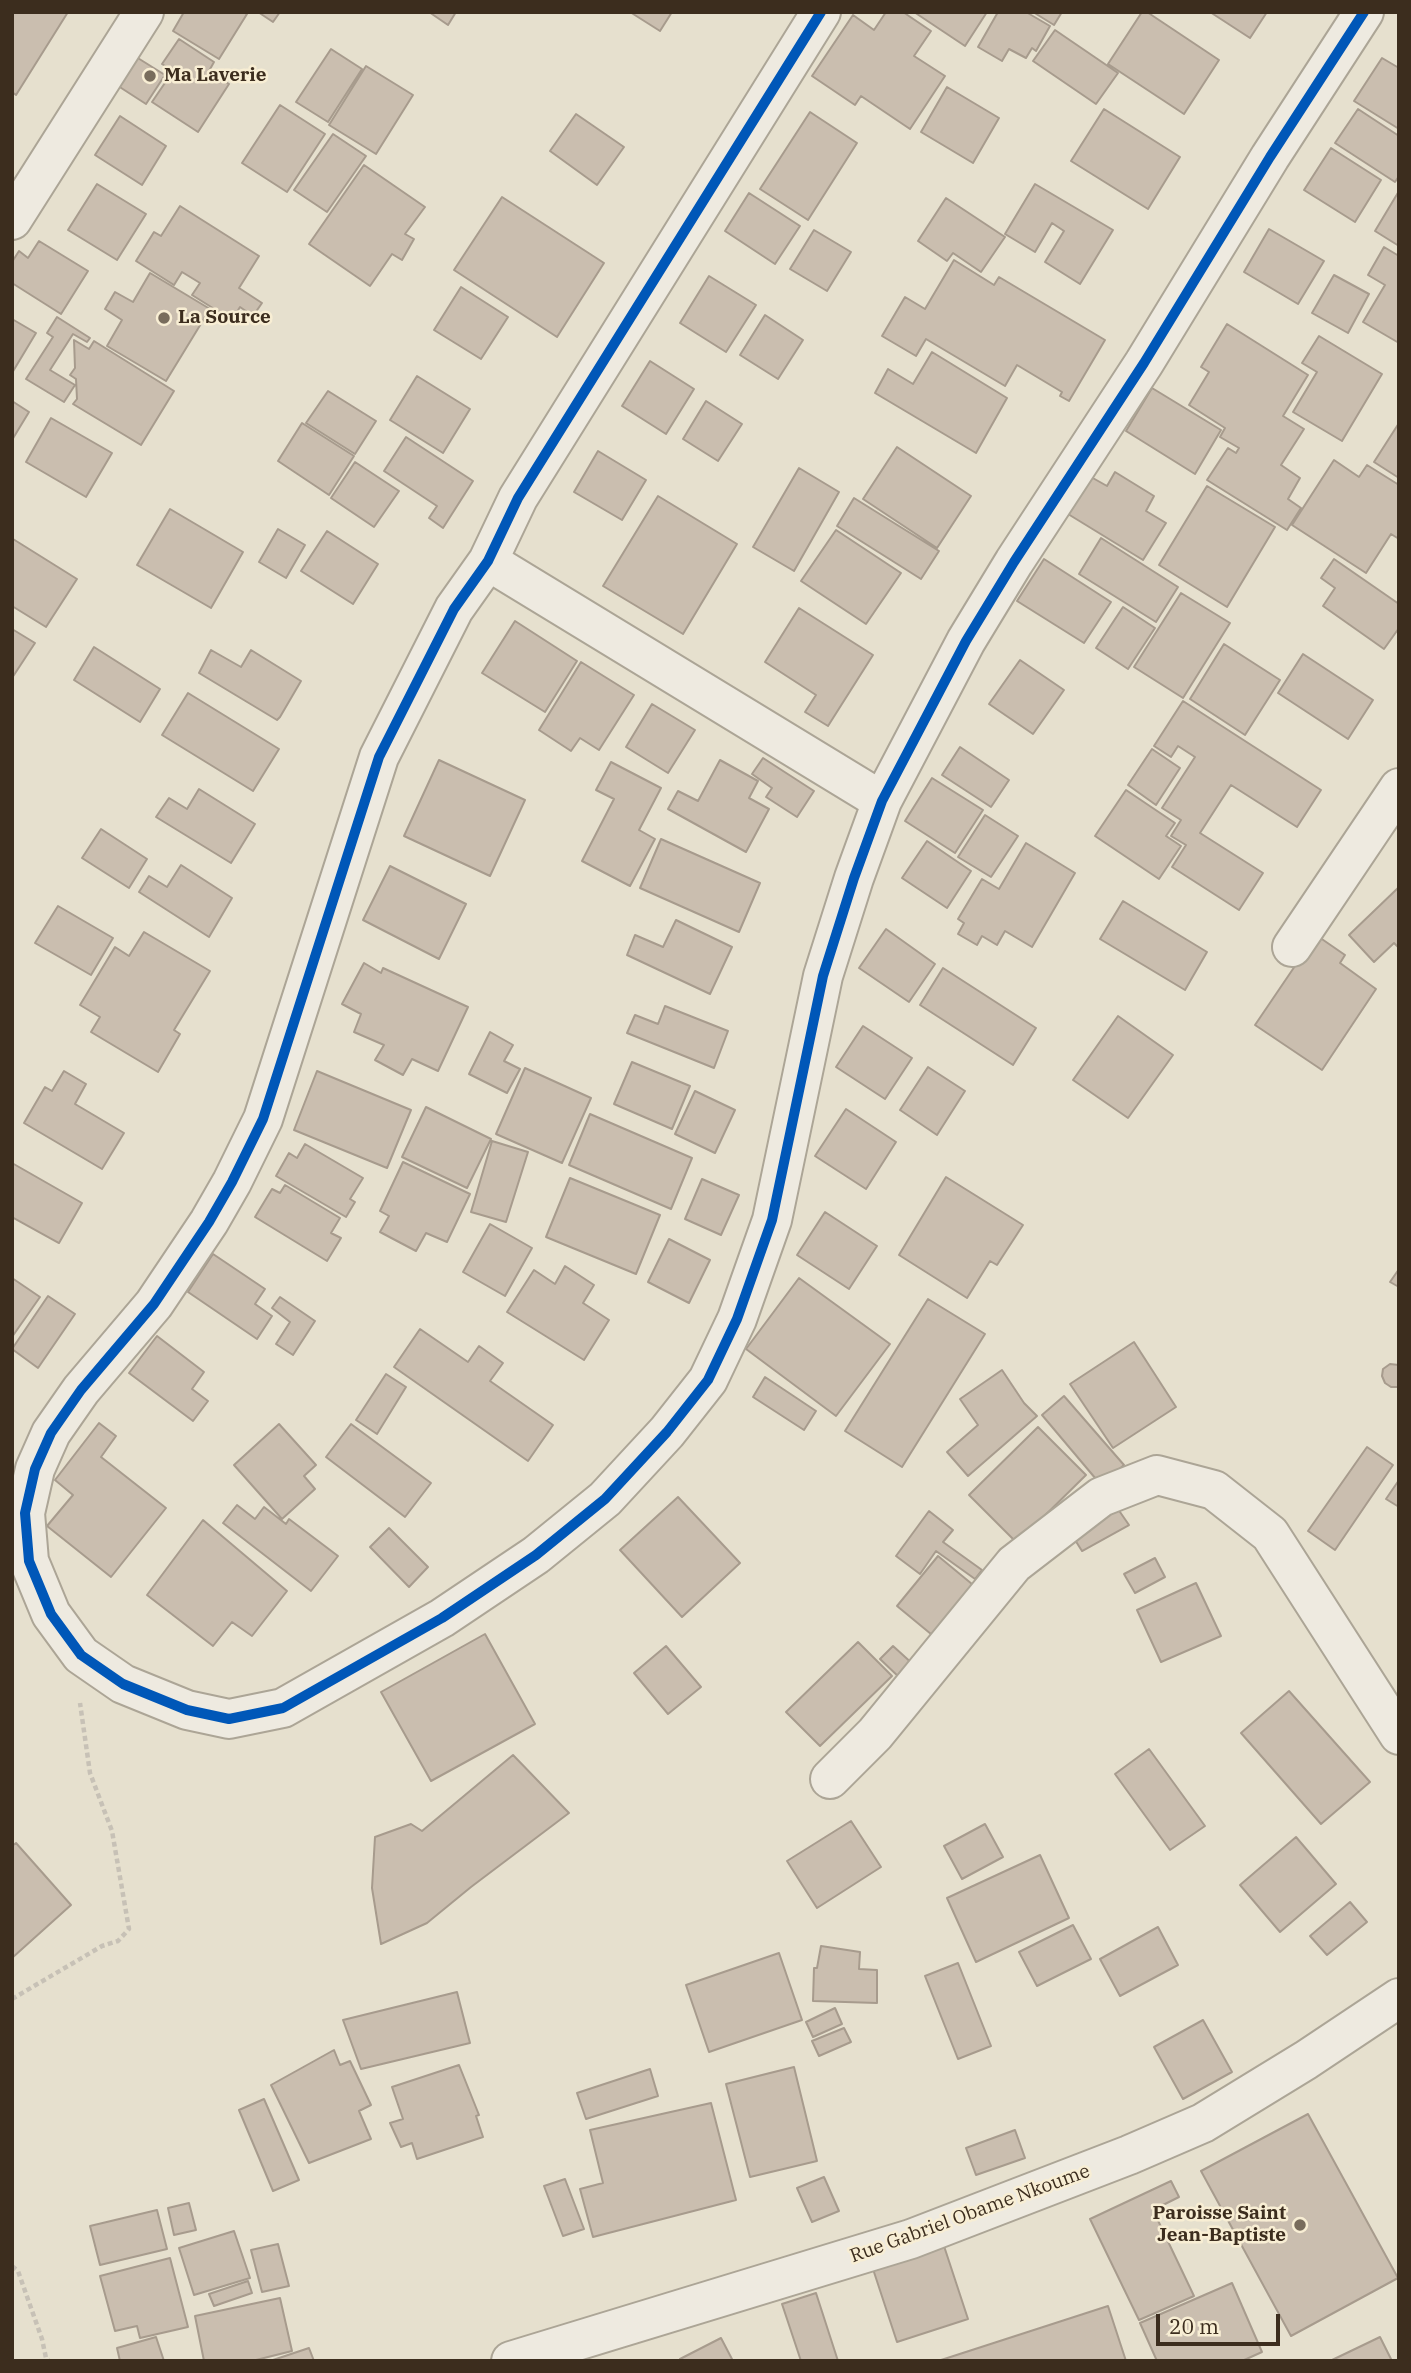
<!DOCTYPE html>
<style>
body{margin:0}
#map{position:relative;width:1411px;height:2373px;overflow:hidden;background:#e6e0ce;font-family:"IBM Plex Serif",serif}
canvas{display:block}
.frame{position:absolute;inset:0;border:14px solid #3c2d1e;pointer-events:none}
.scale{position:absolute;left:1156px;top:2314px;width:124px;height:32px;box-sizing:border-box;border:4px solid #3c2d1e;border-top:0;padding-left:9px;font-size:21px;line-height:24px;white-space:nowrap;color:#3c2d1e;-webkit-text-stroke:5px #f8eed4;paint-order:stroke}
</style>
<div id="map">
<canvas width="1411" height="2373"></canvas>
<div class="frame"></div>
<div class="scale">20 m</div>
</div>
<script>
const context = document.querySelector('canvas').getContext('2d');
context.lineJoin = 'round';
function fillPath(path, color) { context.fillStyle = color; context.fill(path, 'evenodd'); }
function trace(path, color, width, dash) { context.strokeStyle = color; context.lineWidth = width; context.lineCap = dash ? 'butt' : 'round'; context.setLineDash(dash || []); context.stroke(path); }
function write(font, color, halo, rows, align = 'center') {
  context.font = font + ' "IBM Plex Serif",serif'; context.lineWidth = 5; context.setLineDash([]); context.textBaseline = 'middle'; context.strokeStyle = halo; context.fillStyle = color; for (const [text, x, y, turn = 0] of rows) {
    context.save(); context.translate(x, y); context.rotate((+turn || 0) * Math.PI / 180); context.textAlign = isNaN(turn) ? turn : align; if (halo) context.strokeText(text, 0, 0); context.fillText(text, 0, 0); context.restore();
  }
}
const building = new Path2D(`
 M12 12H68L16 95 12 92Z
 M184 12H243L247 14 219 59 173 31Z
 M258 12H280L273 22Z
 M429 12H456L448 25Z
 M630 12H672L660 31Z
 M886 12H903L931 31 914 56 945 76 910 129 861 96 855 105 812 76 853 15 874 30Z
 M914 12H987L965 46Z
 M998 12H1026L1050 26 1036 51 1032 48 1026 58 1009 49 1002 61 978 47Z
 M1033 12H1062L1054 25Z
 M1142 12H1147L1219 60 1184 114 1108 64Z
 M1210 12H1267L1250 38Z
 M1055 30 1118 73 1096 104 1033 61Z
 M179 39 214 62 209 71 229 84 198 132 152 102 173 71 162 64Z
 M331 49 362 69 328 122 296 102Z
 M133 55 165 75 146 104 115 84Z
 M1382 58 1399 68V129L1354 101Z
 M366 66 413 95 376 154 329 125Z
 M947 87 999 118 973 163 921 132Z
 M280 105 325 134 287 192 242 163Z
 M1104 109 1180 157 1148 209 1071 161Z
 M1358 109 1399 136V176L1395 182 1335 143Z
 M810 112 857 143 808 220 760 189Z
 M576 114 624 147 597 185 550 151Z
 M120 116 166 146 142 185 95 155Z
 M333 134 366 156 327 212 294 190Z
 M1331 148 1381 180 1355 222 1304 190Z
 M364 165 425 207 405 234 414 239 402 260 392 254 370 286 309 244Z
 M97 184 146 214 117 260 68 230Z
 M1035 184 1113 230 1080 284 1045 262 1064 231 1052 223 1035 252 1005 234Z
 M1399 191V246L1375 231Z
 M749 193 800 226 775 264 725 231Z
 M502 197 604 263 557 337 454 270Z
 M946 198 1005 237 981 272 953 253 947 261 918 241Z
 M180 206 259 256 239 288 262 303 253 316 240 307 232 320 192 295 200 283 182 272 174 285 136 261 154 232 161 236Z
 M1269 229 1324 261 1298 304 1244 272Z
 M814 230 851 252 827 291 790 269Z
 M39 241 88 271 61 314 12 283V262L19 251 28 258Z
 M1384 247 1399 256V343L1363 322 1385 285 1368 275Z
 M954 260 994 285 999 277 1105 340 1069 401 1060 396 1062 392 1017 365 1005 386 926 339 916 356 882 336 905 297 925 309Z
 M150 273 210 309 166 381 107 346 122 320 105 309 115 292 133 302Z
 M1334 275 1369 294 1348 333 1312 313Z
 M709 276 756 305 726 352 680 323Z
 M461 287 508 317 481 359 434 330Z
 M765 315 803 340 778 379 740 355Z
 M57 317 90 338 87 342 73 334 50 370 75 385 64 402 26 379 53 337 47 333Z
 M12 319 36 333 12 373Z
 M1227 324 1308 375 1283 416 1304 429 1281 465 1300 478 1288 499 1301 508 1287 530 1207 480 1228 448 1236 453 1239 448 1220 437 1225 428 1189 405 1209 372 1201 367Z
 M1319 336 1382 374 1342 441 1293 412 1317 372 1302 363Z
 M74 340 89 349 94 341 174 391 141 445 73 404 77 399 76 379 70 375 75 368Z
 M932 352 1007 398 976 453 875 393 888 369 913 384Z
 M650 361 694 389 666 434 622 406Z
 M417 376 470 409 443 453 390 420Z
 M1152 388 1221 430 1195 474 1126 431Z
 M328 391 376 421 355 454 306 423Z
 M12 401 29 412 12 440Z
 M706 401 742 424 718 461 683 439Z
 M51 418 112 453 86 497 26 462Z
 M302 423 354 456 329 495 278 461Z
 M1399 423V478L1374 462Z
 M406 437 473 481 443 528 429 518 437 506 384 471Z
 M897 447 971 496 937 548 863 499Z
 M598 451 646 480 622 520 574 492Z
 M1334 460 1359 477 1367 465 1399 485V539L1391 534 1366 573 1292 525Z
 M355 462 399 491 374 527 331 498Z
 M799 468 839 492 794 571 753 547Z
 M1115 472 1154 496 1146 511 1166 523 1143 560 1068 514 1091 477 1107 486Z
 M1207 486 1275 527 1227 607 1159 565Z
 M658 496 737 544 683 634 603 586Z
 M854 498 939 551 921 579 837 526Z
 M170 509 243 552 211 608 137 565Z
 M278 529 305 545 286 578 259 562Z
 M836 530 901 573 866 624 801 581Z
 M327 531 378 564 353 604 301 571Z
 M1101 538 1178 587 1156 622 1079 574Z
 M13 539 77 579 46 627 12 606Z
 M1044 559 1111 602 1084 643 1017 601Z
 M1334 559 1399 604V628L1384 649 1323 606 1335 588 1321 578Z
 M1181 593 1230 623 1183 698 1134 667Z
 M1123 607 1155 628 1128 669 1096 648Z
 M799 608 873 655 828 726 805 712 816 695 765 662Z
 M515 621 577 661 545 712 482 673Z
 M12 629 35 643 12 678Z
 M1224 644 1280 680 1245 735 1190 699Z
 M94 647 160 689 140 722 74 680Z
 M211 650 241 667 251 650 301 681 280 717 277 720 199 673Z
 M1303 654 1373 700 1348 739 1278 693Z
 M1020 660 1064 690 1033 734 989 704Z
 M581 662 634 695 599 750 580 738 571 751 539 730Z
 M188 693 279 749 253 791 162 735Z
 M1183 701 1321 790 1297 827 1231 785 1200 833 1263 873 1239 910 1172 867 1186 845 1171 836 1181 820 1162 808 1195 757 1178 746 1171 757 1154 746Z
 M652 704 695 730 668 773 626 747Z
 M960 747 1009 780 991 807 942 775Z
 M1152 749 1180 768 1156 805 1128 785Z
 M763 758 814 791 797 817 766 797 772 788 752 774Z
 M439 760 525 800 490 876 404 836Z
 M720 760 758 781 749 798 769 809 746 852 668 809 678 791 698 801Z
 M611 762 661 788 639 830 655 839 630 886 582 861 614 799 596 790Z
 M932 778 983 810 955 853 905 821Z
 M199 789 255 824 231 863 156 817 169 798 187 809Z
 M1126 790 1175 823 1166 836 1181 846 1159 879 1095 836Z
 M985 815 1018 836 991 877 958 857Z
 M101 829 147 859 129 888 82 858Z
 M661 839 760 883 739 932 640 888Z
 M927 841 971 871 947 908 902 878Z
 M1026 843 1075 873 1032 947 1005 931 997 945 982 936 977 945 958 934 964 923 958 919 982 879 999 889Z
 M181 865 232 898 209 937 139 892 149 876 167 887Z
 M390 866 466 904 439 959 363 920Z
 M1399 887V948L1394 943 1374 962 1349 935Z
 M1123 901 1207 952 1185 990 1100 939Z
 M58 906 113 938 91 975 35 943Z
 M676 920 732 947 710 994 627 955 635 935 663 947Z
 M886 929 935 964 909 1002 859 968Z
 M144 932 210 971 174 1030 180 1034 158 1072 91 1032 100 1017 80 1005 115 947 129 956Z
 M1316 935 1345 955 1340 963 1376 989 1322 1070 1255 1025Z
 M364 963 381 973 383 968 468 1007 438 1071 412 1059 403 1075 375 1060 384 1045 354 1032 361 1014 342 1004Z
 M943 968 1036 1028 1013 1065 920 1005Z
 M665 1006 728 1031 714 1068 627 1033 635 1015 658 1024Z
 M1118 1016 1173 1055 1128 1118 1073 1080Z
 M863 1026 912 1058 885 1099 836 1067Z
 M490 1032 513 1045 504 1061 520 1069 507 1093 469 1074Z
 M632 1062 690 1086 672 1129 614 1104Z
 M928 1067 965 1091 937 1135 900 1110Z
 M525 1068 591 1098 562 1163 496 1134Z
 M64 1071 86 1084 75 1104 124 1133 102 1169 24 1123 45 1087 52 1091Z
 M317 1071 411 1110 387 1168 294 1130Z
 M695 1091 735 1110 715 1153 675 1134Z
 M426 1107 491 1139 467 1188 402 1157Z
 M846 1109 896 1142 866 1189 815 1156Z
 M590 1114 692 1158 671 1209 569 1165Z
 M492 1141 528 1152 506 1222 471 1212Z
 M305 1144 363 1178 350 1199 355 1202 346 1217 276 1176 289 1153 297 1158Z
 M403 1162 470 1194 447 1242 426 1233 416 1251 380 1232 389 1216 380 1211Z
 M12 1163 82 1203 59 1243 12 1217Z
 M946 1177 1023 1225 997 1265 990 1261 967 1298 899 1255Z
 M570 1178 660 1215 636 1274 546 1237Z
 M702 1179 739 1195 721 1235 685 1219Z
 M285 1185 340 1218 331 1233 341 1238 327 1261 255 1217 272 1189 280 1193Z
 M825 1212 877 1246 849 1289 797 1255Z
 M490 1224 532 1248 505 1296 463 1272Z
 M669 1239 710 1260 689 1303 648 1282Z
 M213 1254 265 1289 255 1304 272 1316 257 1339 188 1292Z
 M565 1266 594 1285 583 1303 609 1320 584 1360 507 1312 534 1270 555 1284Z
 M1399 1269V1287L1390 1282Z
 M12 1278 40 1297 12 1337Z
 M799 1278 890 1344 836 1416 746 1349Z
 M48 1296 75 1314 38 1368 12 1349Z
 M280 1297 315 1321 293 1355 276 1344 290 1322 272 1308Z
 M928 1299 985 1334 902 1467 845 1431Z
 M420 1329 468 1362 479 1346 503 1363 490 1381 553 1425 528 1461 394 1367Z
 M157 1336 204 1372 192 1389 208 1401 193 1421 129 1373Z
 M1134 1342 1176 1407 1113 1448 1070 1384Z
 M1390 1364 1399 1365V1387H1391L1385 1383 1382 1376 1383 1369Z
 M1002 1370 1024 1403 1037 1416 968 1476 947 1452 978 1425 960 1399Z
 M386 1374 406 1387 377 1434 356 1420Z
 M765 1377 816 1411 804 1430 753 1397Z
 M1064 1396 1124 1465 1101 1485 1042 1415Z
 M99 1423 116 1436 101 1457 166 1508 111 1577 47 1526 73 1495 55 1480Z
 M279 1424 316 1465 304 1476 315 1489 282 1519 234 1465Z
 M351 1424 431 1483 405 1517 326 1457Z
 M1038 1427 1086 1475 1017 1543 969 1495Z
 M1367 1447 1393 1465 1335 1550 1308 1531Z
 M1399 1480V1507L1386 1499Z
 M678 1497 740 1563 682 1617 620 1550Z
 M1111 1499 1129 1525 1082 1551 1070 1532Z
 M237 1505 255 1519 264 1507 286 1524 289 1519 338 1556 311 1591 223 1523Z
 M929 1511 953 1530 943 1542 982 1570 975 1579 936 1551 920 1574 896 1556Z
 M203 1520 287 1591 252 1636 232 1622 213 1646 147 1595Z
 M389 1528 428 1567 409 1587 370 1547Z
 M938 1556 978 1589 937 1639 897 1606Z
 M1155 1558 1165 1577 1135 1593 1124 1574Z
 M1196 1583 1221 1636 1161 1662 1137 1610Z
 M485 1634 535 1724 431 1781 381 1692Z
 M858 1642 892 1676 820 1746 786 1712Z
 M666 1646 701 1687 668 1714 634 1673Z
 M893 1646 915 1666 901 1679 880 1659Z
 M1289 1691 1370 1782 1321 1824 1241 1733Z
 M1149 1749 1205 1826 1170 1850 1115 1774Z
 M513 1755 569 1813 471 1887 427 1923 381 1944 372 1888 375 1837 411 1824 422 1831Z
 M851 1821 881 1867 817 1908 787 1861Z
 M985 1824 1003 1857 962 1879 944 1846Z
 M1296 1837 1336 1884 1280 1932 1240 1885Z
 M16 1843 71 1905 12 1958V1846Z
 M1040 1855 1069 1918 976 1962 947 1898Z
 M1350 1902 1367 1922 1327 1955 1310 1936Z
 M1073 1925 1091 1959 1037 1986 1019 1952Z
 M1158 1927 1178 1965 1120 1996 1100 1959Z
 M821 1946 860 1952 859 1969 877 1970V2003L813 2001 814 1968H817Z
 M779 1953 802 2020 709 2052 686 1985Z
 M958 1963 991 2046 958 2059 925 1976Z
 M457 1992 470 2043 361 2069 343 2020Z
 M835 2008 842 2024 813 2037 806 2022Z
 M1203 2020 1232 2072 1183 2099 1154 2047Z
 M844 2028 851 2042 819 2056 812 2041Z
 M334 2050 340 2065 350 2061 371 2105 359 2111 371 2139 309 2163 271 2085Z
 M459 2065 479 2115 476 2116 483 2137 417 2159 412 2143 401 2147 390 2123 403 2119 392 2087Z
 M794 2067 817 2161 750 2177 726 2084Z
 M650 2069 658 2096 586 2119 577 2093Z
 M264 2099 299 2180 273 2191 239 2110Z
 M711 2103 736 2200 593 2237 580 2189 603 2183 590 2130Z
 M1308 2114 1398 2278 1291 2336 1201 2171Z
 M1015 2130 1025 2158 976 2175 966 2148Z
 M824 2177 839 2211 812 2222 797 2188Z
 M565 2179 584 2229 563 2236 544 2186Z
 M1171 2181 1179 2197 1153 2210 1194 2296 1139 2320 1090 2219Z
 M189 2203 196 2230 174 2235 168 2208Z
 M157 2210 167 2249 100 2265 90 2226Z
 M234 2231 250 2278 194 2295 179 2248Z
 M943 2243 968 2319 897 2342 872 2266Z
 M278 2244 289 2286 262 2292 251 2250Z
 M170 2258 188 2327 140 2338 137 2326 115 2331 100 2276Z
 M248 2281 252 2293 214 2306 209 2294Z
 M1232 2283 1262 2352 1242 2361H1157L1140 2323Z
 M816 2293 838 2361H801L782 2304Z
 M280 2298 292 2351 252 2361H204L195 2316Z
 M1108 2306 1126 2361H938Z
 M156 2337 164 2361H120L117 2348Z
 M1380 2337 1392 2361H1330Z
 M721 2338 733 2361H680V2359Z
 M309 2348 314 2361H270Z`);
fillPath(building, '#cabeaf');
trace(building, '#a79b8d', 2);
const minor = new Path2D(`
 M821 12 518 498 488 561 454 609 379 757 263 1119 232 1182 209 1222 154 1304 81 1390 51 1433 35 1469 25 1513 29 1561 51 1614 81 1655 123 1684 187 1710 229 1719 283 1708 442 1618 536 1555 605 1499 667 1432 708 1380 737 1319 772 1220 823 976 854 878 882 801 966 641 1014 562 1144 363 1270 157 1364 12
 M12 220 144 12
 M488 561 882 801
 M1292 947 1399 788
 M830 1779 875 1734 1014 1564 1101 1497 1157 1475 1214 1490 1270 1534 1399 1735`);
const tertiary = new Path2D(`
 M511 2361 911 2239 1129 2155 1203 2123 1306 2060 1399 1998`);
trace(minor, '#aca596', 42);
trace(tertiary, '#aca596', 42);
trace(new Path2D(`
 M12 1999 102 1946 118 1941 129 1929 112 1831 90 1773 80 1703
 M12 2266 18 2271 42 2339 46 2358 49 2361`), '#c7c1b6', 4.5, [5, 3.5]);
trace(minor, '#eeeae0', 38);
trace(tertiary, '#eeeae0', 38);
trace(new Path2D(`
 M821 12 518 498 488 561 454 609 379 757 263 1119 232 1182 209 1222 154 1304 81 1390 51 1433 35 1469 25 1513 29 1561 51 1614 81 1655 123 1684 187 1710 229 1719 283 1708 442 1618 536 1555 605 1499 667 1432 708 1380 737 1319 772 1220 823 976 854 878 882 801 966 641 1014 562 1144 363 1270 157 1364 12`), '#0057b8', 10);
for (const [x, y, r, color] of [
 [150,76,7,"#786c5c"],
 [164,318,7,"#786c5c"],
 [1300,2225,7,"#786c5c"]
]) { const dot = new Path2D(); dot.arc(x, y, r, 0, 2 * Math.PI); context.fillStyle = color; context.fill(dot); trace(dot, '#f8eed4', 2.5); }
write('bold 19px', '#3c2d1e', '#f8eed4', [
 ["Ma Laverie",164,76],
 ["La Source",178,318],
 ["Paroisse Saint",1286,2214,"right"],
 ["Jean-Baptiste",1286,2236,"right"]
], 'left');
write('19px', '#3c2d1e', '#f8eed4', [
 ["Rue Gabriel Obame Nkoume",970,2214,-20]
]);
</script>
